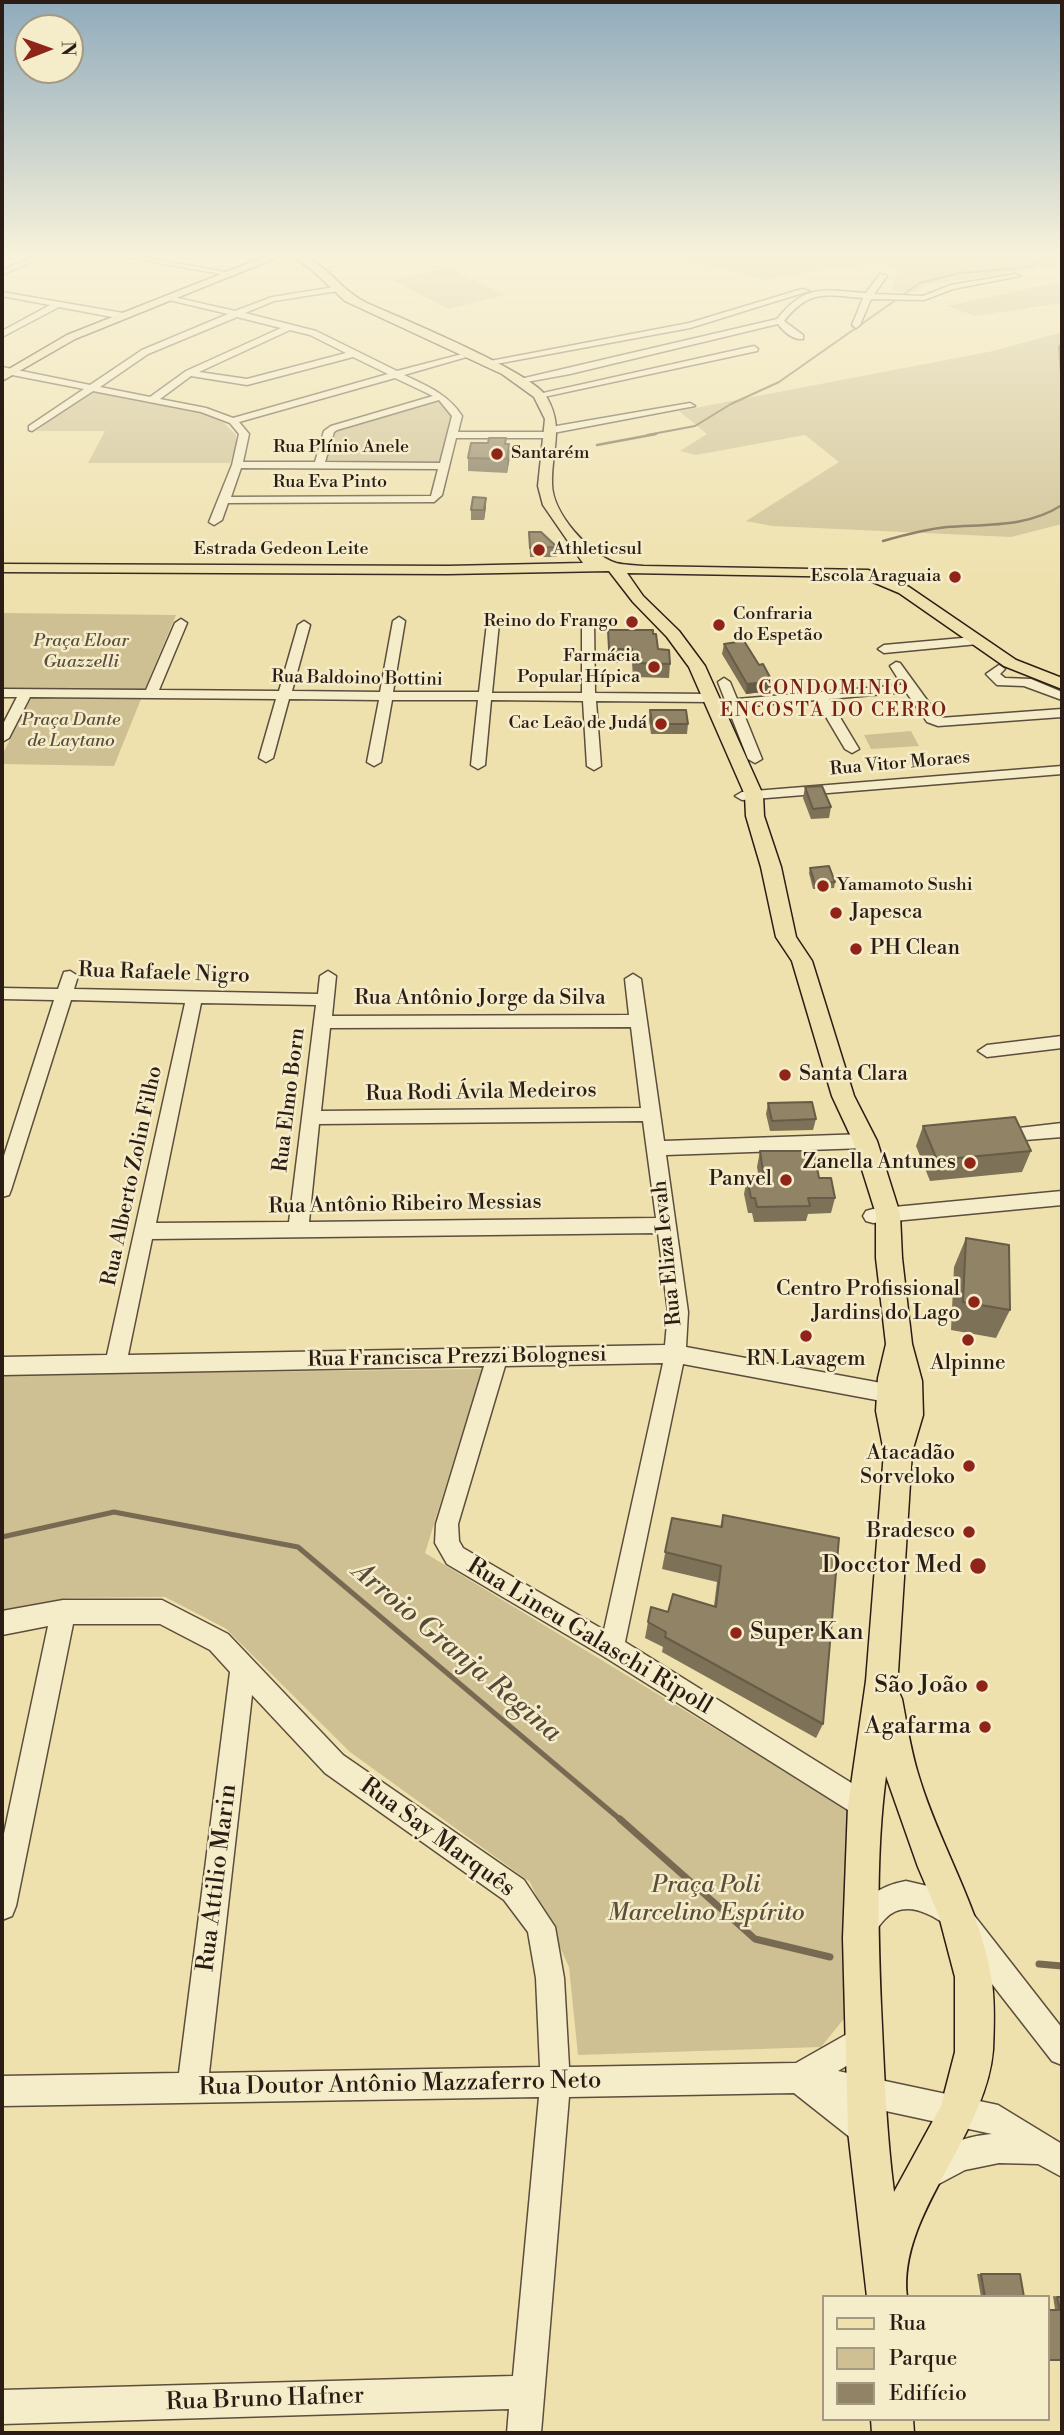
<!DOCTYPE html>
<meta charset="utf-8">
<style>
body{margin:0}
#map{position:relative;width:1064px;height:2435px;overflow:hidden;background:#efe1ad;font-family:"Libre Bodoni",serif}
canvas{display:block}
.frame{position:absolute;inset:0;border:4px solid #2b1d16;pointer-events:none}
.legend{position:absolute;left:822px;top:2295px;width:228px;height:126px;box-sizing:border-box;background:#f5ecca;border:2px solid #a49982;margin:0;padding:9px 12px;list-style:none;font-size:21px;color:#2b1d16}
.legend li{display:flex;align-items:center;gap:14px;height:35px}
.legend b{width:35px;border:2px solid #a49982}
.north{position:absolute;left:14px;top:14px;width:70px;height:70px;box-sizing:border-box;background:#f5ecca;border:2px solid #a49982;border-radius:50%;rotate:89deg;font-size:19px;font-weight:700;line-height:28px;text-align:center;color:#2b1d16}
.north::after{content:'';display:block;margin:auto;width:24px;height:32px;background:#8f2418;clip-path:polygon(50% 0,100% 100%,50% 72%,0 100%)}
</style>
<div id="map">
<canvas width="1064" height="2435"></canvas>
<div class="frame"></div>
<ul class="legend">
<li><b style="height:9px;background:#efe1ad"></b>Rua</li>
<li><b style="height:19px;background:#cec093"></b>Parque</li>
<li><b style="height:19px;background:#918365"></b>Edifício</li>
</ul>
<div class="north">N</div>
</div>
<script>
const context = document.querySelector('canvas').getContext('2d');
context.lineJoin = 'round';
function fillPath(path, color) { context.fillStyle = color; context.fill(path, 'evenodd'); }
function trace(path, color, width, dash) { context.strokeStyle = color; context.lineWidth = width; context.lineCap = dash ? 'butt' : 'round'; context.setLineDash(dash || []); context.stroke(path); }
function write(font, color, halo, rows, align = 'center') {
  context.font = font + ' "Libre Bodoni",serif'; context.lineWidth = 5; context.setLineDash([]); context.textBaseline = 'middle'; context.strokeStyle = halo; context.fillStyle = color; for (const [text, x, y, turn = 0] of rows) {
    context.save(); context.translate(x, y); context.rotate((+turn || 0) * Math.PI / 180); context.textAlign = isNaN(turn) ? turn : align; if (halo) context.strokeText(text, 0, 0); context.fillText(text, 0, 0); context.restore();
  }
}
fillPath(new Path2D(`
 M670 253H1062V265L926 285 915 292 891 290 898 270 883 263 827 269 763 280 718 267 664 259Z
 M448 268 505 295 448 309 392 280Z
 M1062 281V303L975 316 948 306Z
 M1062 329V524L1011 537 772 526 746 521 839 462 805 435 696 455 680 451 707 434 679 411 993 351 1059 333Z
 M93 391 199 412 224 423 236 435V447L230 463H88L105 431H36Z
 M440 400 452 417 440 465 324 464 333 432Z
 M2 613 176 615 144 691 2 689Z
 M32 697 141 699 114 766 2 764V755Z
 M911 731 919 746 871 749 864 735Z
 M482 1369 425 1553 857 1815 856 2004 821 2047 578 2055 569 1967 530 1882 350 1752 225 1628 165 1597 67 1598 2 1611V1375Z`), '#cec093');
trace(new Path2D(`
 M1062 344 1059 346 1062 389
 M647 435 695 426 731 404 779 382 920 283 959 273 1030 267 1046 253`), '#786a52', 2);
trace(new Path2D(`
 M597 445 656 434
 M883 541C904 535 925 529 947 527 987 524 1026 528 1062 505`), '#786a52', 2.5);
trace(new Path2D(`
 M2 1537 114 1512 298 1547 622 1821`), '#786a52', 5);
trace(new Path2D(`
 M620 1819 755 1939 830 1957
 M1039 1964 1062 1966`), '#786a52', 7);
const minor = new Path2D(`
 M40 253H51L2 275V270Z
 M103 253H122L236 274 232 276Z
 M515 253H536L537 254 533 256Z
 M880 274 887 276 874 294 923 296 951 285 1016 274 1020 276 953 289 924 300 871 299 860 325 856 328 852 325 863 298C826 295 809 289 784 321L803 335V339C793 340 784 332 778 324L570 374 521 383 516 380 777 319C806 283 823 290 866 293Z
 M335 287 338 291 274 301 245 313 316 331 397 371 470 352V356L404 375C427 386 448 394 462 416L458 432H547L548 428 551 427 690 403 695 406 553 433 556 435 551 438H456L442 495 434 502 228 503 222 520 214 525 209 522 232 465 239 434 230 423 201 412 93 391 32 431 29 430V426L84 389 2 373V367L90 385 142 350 228 314 169 300V296L235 311 272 297ZM237 317 281 328 186 371 150 397 100 387 148 354ZM290 330 310 335 346 353 247 379 199 372ZM353 357 388 374 233 418 206 408 160 399 191 376 247 385ZM395 378 433 396 331 426 324 431 315 462H243L249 434 239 422ZM439 400 452 416 440 463 325 462 334 432 337 430ZM241 468 438 469 431 496 231 497Z
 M802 289 809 291 690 328 485 366 480 363 689 323Z
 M2 292 123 313 127 316 123 319 59 307 2 337V331L50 305 2 296Z
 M754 346 758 349 757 351 539 398 534 395Z
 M399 617 405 621 393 692H479L487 623 493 619 499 623 492 693H582V623L588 619 594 623 595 693 712 694 719 698 716 701 725 700 718 682 724 678 730 682 737 699 902 685 890 666 896 662 900 663 940 718 1062 709V717L938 726 927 722 906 692 829 699 859 749 852 753 845 749 816 700 741 707 762 759 755 763 748 759 728 708H710L708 705 712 702 596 701 601 766 594 770 587 766 583 701 491 700 485 765 478 769 471 765 478 700H392L381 762 374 766 367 762 379 700 289 699 273 758 266 762 259 758 276 699 30 697 9 738 2 742V726L17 697H2V689L146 690 175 623 181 619 187 623 159 690 279 691 298 625 304 621 310 625 292 691 380 692 393 621Z
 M974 637 978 638V644L884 653 878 649 884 645Z
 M999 665 1005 669 1000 674 1005 678 1031 679 1062 692V700L1024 686 997 685 986 674Z
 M1062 766V774L742 800 735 796 742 792Z
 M70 971 78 976 74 989 318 994 320 976 328 971 336 976 332 1016 629 1015 625 979 633 974 641 979 664 1141 865 1134 871 1136 874 1141 871 1146 865 1148 666 1155 688 1312 686 1347 903 1387 911 1389 914 1396 911 1403 903 1405 683 1364 625 1642 874 1797 878 1806 874 1815 865 1819 856 1815 603 1656 447 1564 435 1543 436 1524 484 1366 2 1375V1357L107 1355 185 1003 71 1000 11 1190 9 1195 2 1197V1162L54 1000 2 999V988L58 989 64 972ZM201 1003 316 1005 289 1222 156 1223ZM631 1027 641 1108 321 1111 330 1028ZM643 1121 656 1218 309 1222 319 1124ZM658 1233 668 1312 665 1345 128 1355 152 1239ZM663 1363 604 1630 463 1548 459 1541 458 1524 505 1366Z
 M1062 1036V1048L987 1057 978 1051 987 1045Z
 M1062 1123V1137L1025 1140 1019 1138 1016 1133 1019 1128Z
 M1062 1191V1205L873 1223 866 1221 863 1216 866 1211 873 1209Z
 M63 1600H162L228 1634 343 1755 524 1880 555 1927 564 1978 569 2067 796 2063 863 2025 873 2030 878 2040 873 2050 838 2071 998 2105 1062 2144V2177L1038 2164 999 2163 965 2170 933 2187 922 2183 918 2172C928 2147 967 2136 992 2134L858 2105 878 2120 882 2131 878 2142 867 2146 856 2142 794 2093 569 2097 541 2433H507L509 2409 2 2424V2390L513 2376 539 2097 2 2106V2076L179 2073 230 1672 210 1650 160 1624H73L16 1906 12 1916 2 1920V1843L48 1626 2 1635V1611ZM252 1695 325 1773 504 1900 528 1932 536 1978 540 2067 209 2073Z
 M906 1881 932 1887 966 1905 1062 2028V2065L1052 2061 946 1925C928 1912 903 1900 885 1919 877 1927 876 1933 865 1938L855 1934 851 1924C862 1898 879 1886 906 1881Z`);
const major = new Path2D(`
 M274 253H288L75 339 2 381V373L67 335Z
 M288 253C321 253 338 290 367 303 400 318 530 371 546 396 565 428 551 450 552 484 552 513 589 554 616 563 624 565 635 565 643 566L868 570 909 587 1016 660 1062 678V689L1004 666 899 593 861 577 627 573 643 596 679 631 705 666 763 795 764 816 781 867 796 937 812 961 854 1096 877 1141 900 1214 902 1258 912 1344 922 1381 923 1415 912 1452 897 1688 902 1699C907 1725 911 1752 919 1777 939 1844 979 1906 991 1976 995 1998 994 2028 993 2050 986 2137 897 2214 907 2297H867L848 2131 843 1938 848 1806 866 1681 884 1452 876 1411 878 1378 886 1344 876 1258V1214L853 1141 832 1096 792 961 776 937 761 867 746 816 745 795 689 667 667 637 633 602 609 571 448 574 2 572V564L448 566 583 563 543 505 538 486 545 419 534 397 502 374 345 301 312 270ZM886 1776 918 1867 939 1916 955 1977V2052L941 2106 894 2192C886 2130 884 2068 881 2005 878 1929 876 1851 886 1776Z
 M871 2419H913L914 2433H872Z`);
trace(minor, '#5c4e3c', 3);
trace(major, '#2b1d16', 3);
fillPath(minor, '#f5ecca');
fillPath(major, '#efe1ad');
fillPath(new Path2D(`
 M506 438V444L510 457 507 473 468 471V458L488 443Z
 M486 498V507L484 520H471V510Z
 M529 532 557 547V557H530Z
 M608 630 658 649 670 664 669 678 633 677 632 663H608Z
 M724 644 759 665 772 681 770 691 746 694 722 654Z
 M650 710 688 724 687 734H651L649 720Z
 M805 787 831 807 829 818 811 819 803 798Z
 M810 868 835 882 834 888 813 889 809 873Z
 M768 1103 816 1119 813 1130 770 1131 766 1114Z
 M923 1126 1031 1151 1022 1172 930 1181 916 1146Z
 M760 1151 819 1178 835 1198 831 1213 808 1214 806 1221 754 1222 752 1213H748L744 1194 747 1178H759L757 1167Z
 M966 1238 1010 1310 996 1338 951 1330 954 1267Z
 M723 1515 823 1724 816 1738 662 1652 663 1647 645 1638 648 1622 668 1612 714 1606 717 1582 662 1569 672 1518 720 1527Z
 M977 2274H1020L1024 2297H981Z
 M1053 2296 1062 2297 1048 2360 1055 2309Z`), '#7d7157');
fillPath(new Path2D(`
 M509 444 510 457 507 473V459Z
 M486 498V507L484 520V510Z
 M772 681 770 691 746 694 747 684Z`), '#665c47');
const building = new Path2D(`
 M489 438H506L505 444H509L507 459 468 458 471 443H488Z
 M473 497 486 498 484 510H471Z
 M529 532H541L557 547 530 548Z
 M608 630H653V634H656L658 649 669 650 670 664 634 663 632 649H609Z
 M744 641 759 665 763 664 772 681 747 684 724 644Z
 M650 710H686L688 724H652Z
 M822 786 831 807 813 809 805 787Z
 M829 866 835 882 815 884 810 868Z
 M812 1102 816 1119 772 1121 768 1103Z
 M1015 1117 1031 1151 937 1160 923 1126Z
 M760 1151H814L819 1178H831L835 1198H808L810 1206 757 1207 755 1198H751L747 1178H764Z
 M966 1238 1009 1245 1010 1310 963 1302Z
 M723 1515 839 1538 823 1724 665 1637 666 1632 648 1622 651 1607 668 1612 673 1594 716 1607 721 1566 665 1552 672 1518 722 1527Z
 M981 2274H1020L1024 2297H985Z
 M1057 2297H1062V2360H1048V2310H1060Z`);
fillPath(building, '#918365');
trace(building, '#665c47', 2);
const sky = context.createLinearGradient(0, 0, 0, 594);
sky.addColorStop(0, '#90abbc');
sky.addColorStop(0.43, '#f8f2da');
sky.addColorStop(1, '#f8f2da00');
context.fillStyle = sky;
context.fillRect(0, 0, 1064, 594);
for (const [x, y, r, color] of [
 [497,454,7,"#8f2418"],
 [539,550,7,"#8f2418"],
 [955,577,7,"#8f2418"],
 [632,622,7,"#8f2418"],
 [719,625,7,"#8f2418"],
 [654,667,7,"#8f2418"],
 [661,724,7,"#8f2418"],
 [823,886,7,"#8f2418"],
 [836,913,7,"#8f2418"],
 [856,949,7,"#8f2418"],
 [785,1075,7,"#8f2418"],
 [970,1163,7,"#8f2418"],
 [786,1180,7,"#8f2418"],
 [974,1302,7,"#8f2418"],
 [806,1336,7,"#8f2418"],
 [968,1340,7,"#8f2418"],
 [969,1466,7,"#8f2418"],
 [969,1532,7,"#8f2418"],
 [978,1566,9,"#8f2418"],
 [736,1633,7,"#8f2418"],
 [982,1686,7,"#8f2418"],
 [985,1727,7,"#8f2418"]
]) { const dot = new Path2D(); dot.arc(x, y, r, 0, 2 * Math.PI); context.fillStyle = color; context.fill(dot); trace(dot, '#f5ecca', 2.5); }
write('18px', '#2b1d16', '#f5ecca', [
 ["Rua Plínio Anele",341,448],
 ["Rua Eva Pinto",330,483],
 ["Estrada Gedeon Leite",281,550],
 ["Rua Baldoino Bottini",357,679,1],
 ["Rua Vitor Moraes",900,764,-5]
]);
write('18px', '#2b1d16', '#f5ecca', [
 ["Santarém",511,454],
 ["Athleticsul",553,550],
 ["Escola Araguaia",941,577,"right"],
 ["Confraria",733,615],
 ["do Espetão",733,636],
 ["Reino do Frango",618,622,"right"],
 ["Farmácia",640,657,"right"],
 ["Popular Hípica",640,678,"right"],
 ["Cac Leão de Judá",647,724,"right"],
 ["Yamamoto Sushi",837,886]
], 'left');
write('italic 18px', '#5c4e3c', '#f5ecca', [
 ["Praça Eloar",81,642],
 ["Guazzelli",81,663],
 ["Praça Dante",71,721],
 ["de Laytano",71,742]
]);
context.letterSpacing = '2px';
write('19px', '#7a1f14', '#f5ecca', [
 ["CONDOMINIO",834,689],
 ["ENCOSTA DO CERRO",834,711]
]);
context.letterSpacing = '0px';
write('21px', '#2b1d16', '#f5ecca', [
 ["Japesca",850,913,"left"],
 ["PH Clean",870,949,"left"],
 ["Santa Clara",799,1075,"left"],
 ["Zanella Antunes",956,1163],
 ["Panvel",772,1180],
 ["Centro Profissional",960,1290],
 ["Jardins do Lago",960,1314],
 ["RN Lavagem",806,1360,"center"],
 ["Alpinne",968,1364,"center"],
 ["Atacadão",955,1454],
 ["Sorveloko",955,1478],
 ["Bradesco",955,1532]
], 'right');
write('21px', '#2b1d16', '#f5ecca', [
 ["Rua Rafaele Nigro",164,974,2],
 ["Rua Antônio Jorge da Silva",480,999],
 ["Rua Rodi Ávila Medeiros",481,1093,-1],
 ["Rua Elmo Born",290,1100,-83],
 ["Rua Alberto Zolin Filho",133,1176,-78],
 ["Rua Antônio Ribeiro Messias",405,1205,-1],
 ["Rua Eliza Ievah",668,1253,-96],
 ["Rua Francisca Prezzi Bolognesi",457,1358,-1]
]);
write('24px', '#2b1d16', '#f5ecca', [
 ["Docctor Med",962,1566],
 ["Super Kan",750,1633,"left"],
 ["São João",968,1686],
 ["Agafarma",971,1727]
], 'right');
write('24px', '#2b1d16', '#f5ecca', [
 ["Rua Lineu Galaschi Ripoll",589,1637,31],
 ["Rua Say Marquês",437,1838,36],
 ["Rua Attilio Marin",218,1878,-83],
 ["Rua Doutor Antônio Mazzaferro Neto",400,2085,-1],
 ["Rua Bruno Hafner",265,2400,-2]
]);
write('italic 24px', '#5c4e3c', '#f5ecca', [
 ["Praça Poli",706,1886],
 ["Marcelino Espírito",706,1914]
]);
write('italic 28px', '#584a39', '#f5ecca', [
 ["Arroio Granja Regina",456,1653,40]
]);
</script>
